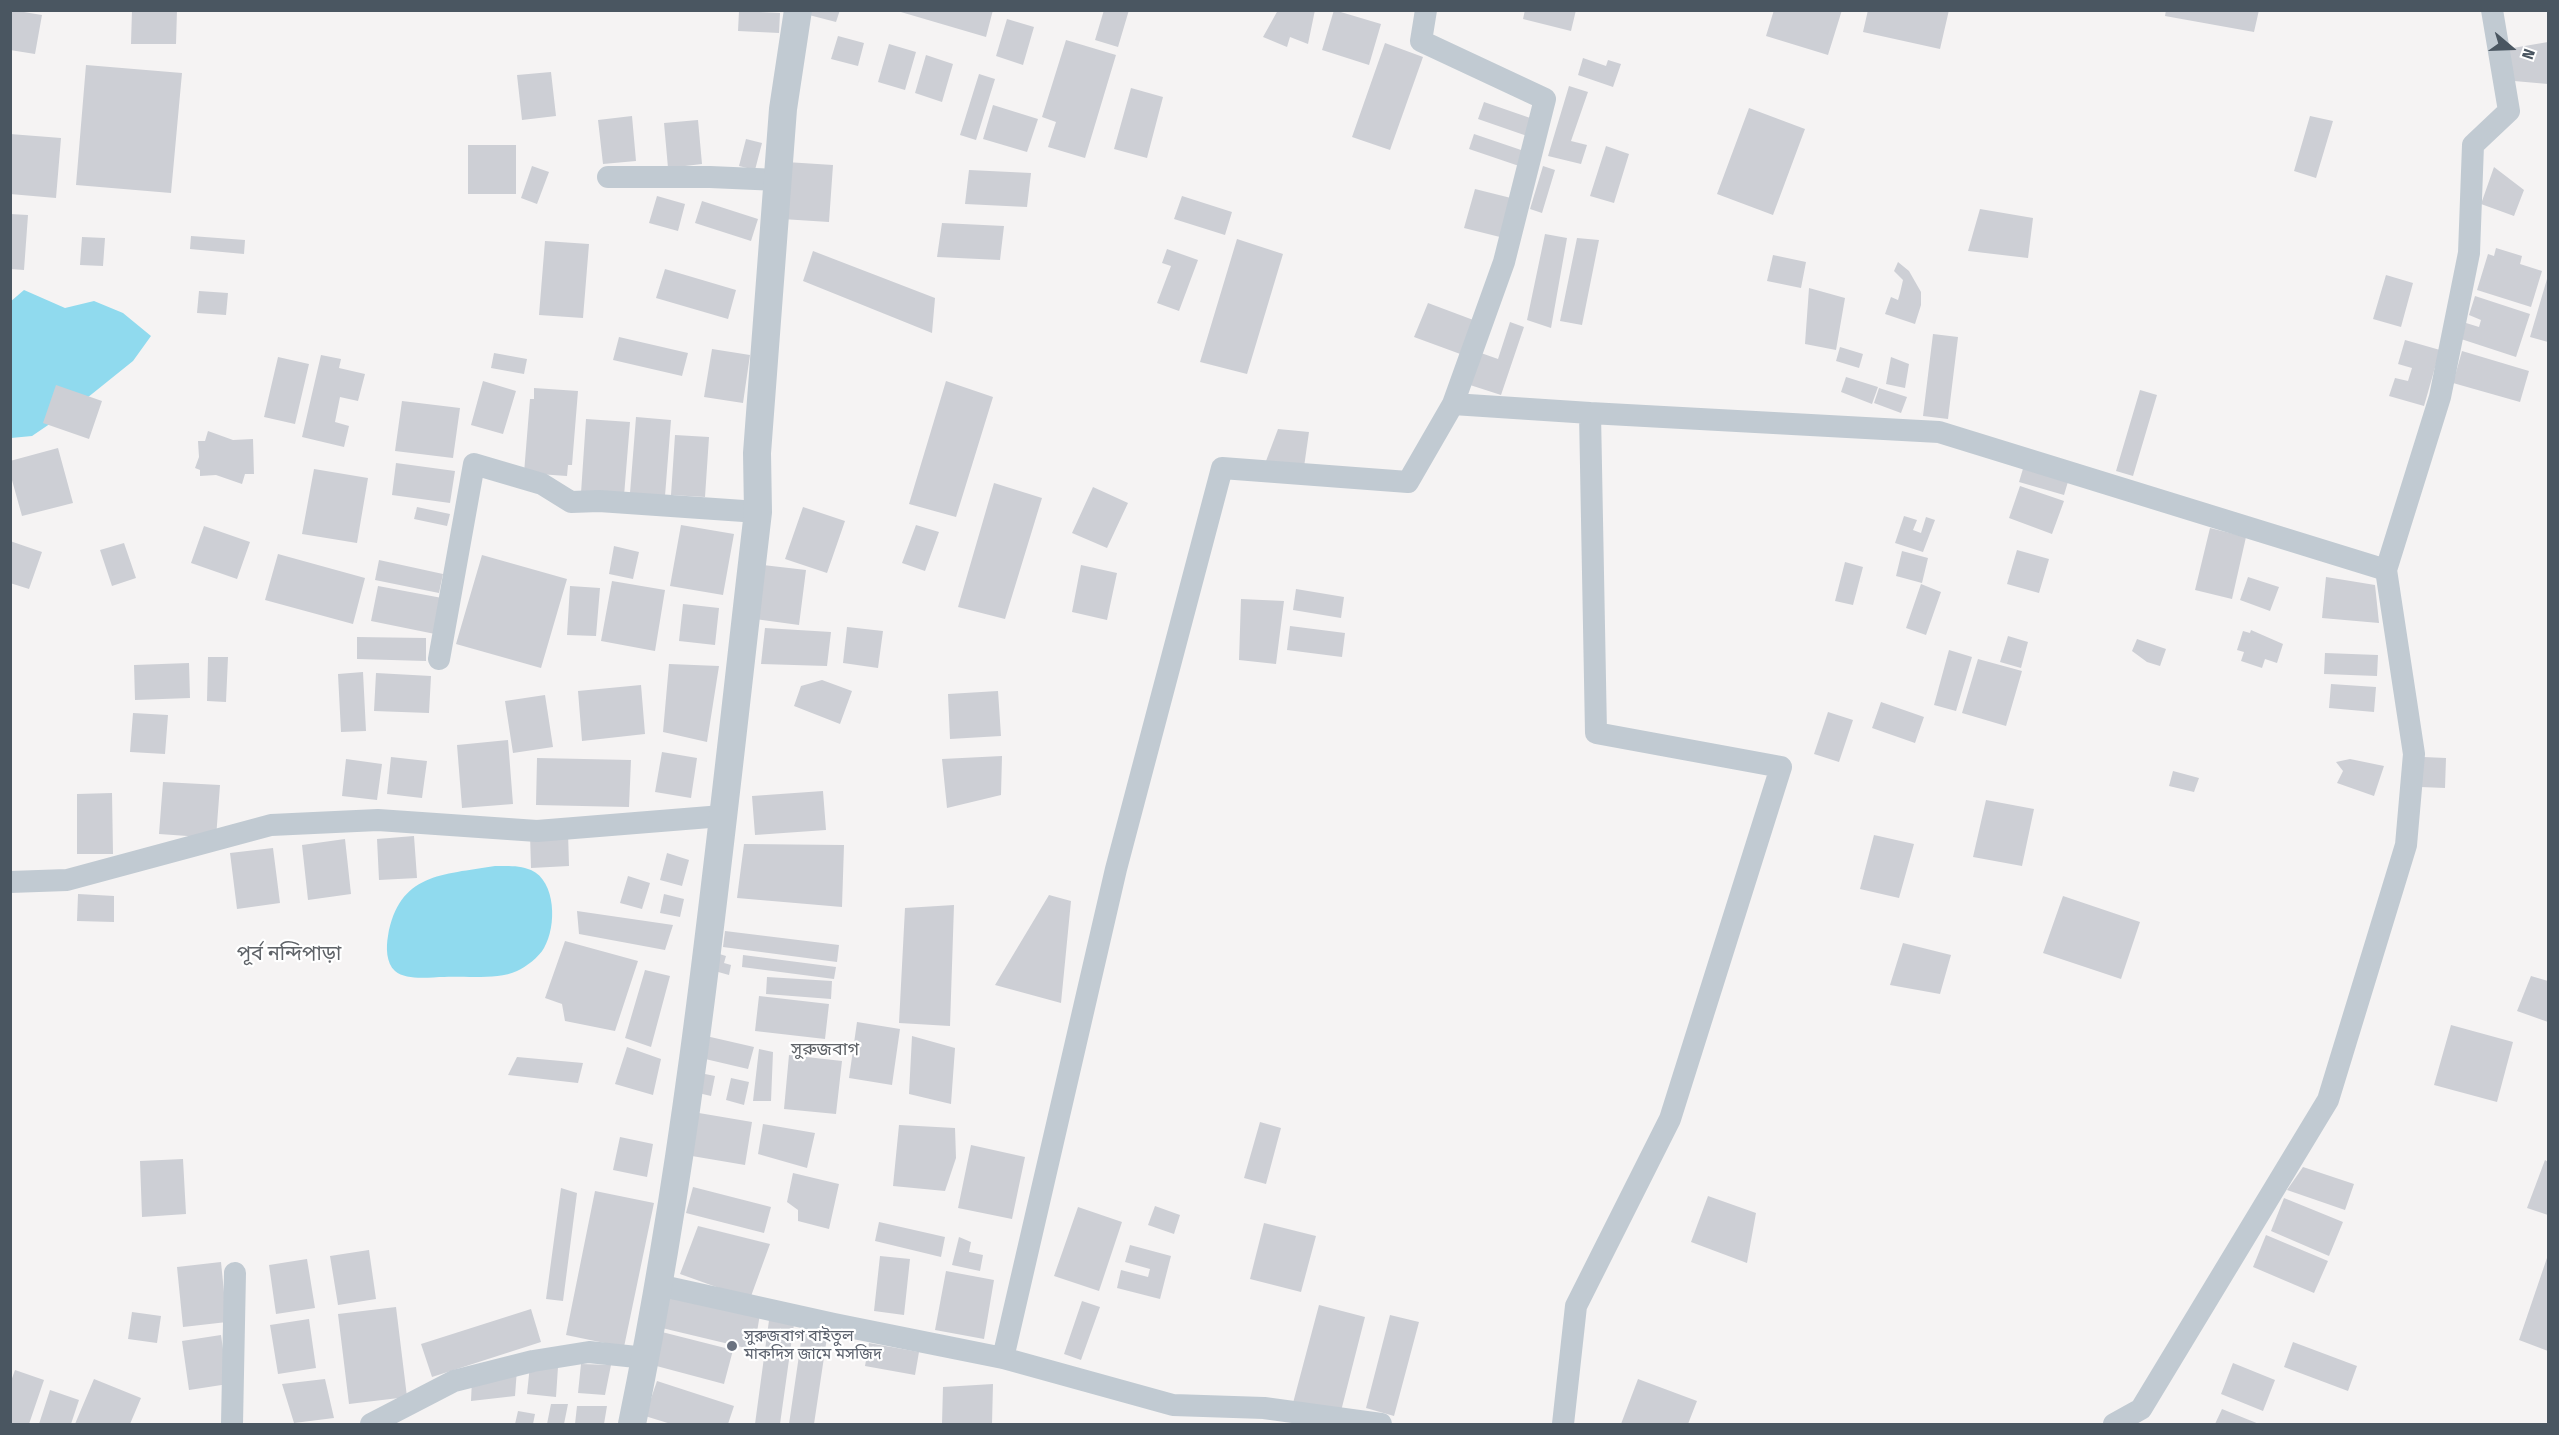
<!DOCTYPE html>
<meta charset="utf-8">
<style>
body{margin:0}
#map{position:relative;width:2559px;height:1435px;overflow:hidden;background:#f5f3f3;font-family:"Fira Sans Condensed",sans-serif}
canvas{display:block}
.frame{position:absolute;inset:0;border:12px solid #4a5661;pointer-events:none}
.north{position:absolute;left:2481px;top:18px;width:60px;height:60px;-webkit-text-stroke:4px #fff;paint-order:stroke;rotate:109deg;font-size:16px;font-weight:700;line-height:24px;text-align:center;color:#4a5661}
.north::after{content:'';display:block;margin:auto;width:21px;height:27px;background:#4a5661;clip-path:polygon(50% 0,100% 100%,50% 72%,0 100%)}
</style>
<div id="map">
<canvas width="2559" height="1435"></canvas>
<div class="frame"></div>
<div class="north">N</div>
</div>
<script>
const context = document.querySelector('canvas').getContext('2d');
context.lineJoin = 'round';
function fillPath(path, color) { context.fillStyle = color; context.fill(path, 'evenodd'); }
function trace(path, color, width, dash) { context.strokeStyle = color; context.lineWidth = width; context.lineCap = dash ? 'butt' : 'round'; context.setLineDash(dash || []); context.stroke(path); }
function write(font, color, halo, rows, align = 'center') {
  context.font = font + ' "Fira Sans Condensed","Noto Sans Bengali",sans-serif'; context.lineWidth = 4.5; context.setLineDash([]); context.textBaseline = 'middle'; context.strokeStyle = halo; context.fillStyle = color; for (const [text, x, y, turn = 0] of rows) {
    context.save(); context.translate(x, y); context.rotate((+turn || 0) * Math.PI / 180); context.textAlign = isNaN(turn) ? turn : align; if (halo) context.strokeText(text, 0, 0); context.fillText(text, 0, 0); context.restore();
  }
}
fillPath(new Path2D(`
 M24 290 65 308 94 301 123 313 151 336 133 361 82 402 32 436 11 438 10 302Z
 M495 866C507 866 520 865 531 870 556 881 557 926 544 948 539 957 526 967 517 971 497 980 466 976 444 977 430 977 407 981 395 971 386 963 386 947 388 936 399 873 442 875 495 866Z`), '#90daee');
fillPath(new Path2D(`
 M12 10 42 15 35 54 10 50Z
 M132 10H177L176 44H131Z
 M810 10H840L836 22 809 15Z
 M894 10H993L986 37Z
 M1104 10H1129L1118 47 1095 40Z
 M1278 10H1315L1308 44 1290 37 1287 47 1263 37Z
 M1334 10 1381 24 1369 65 1322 50Z
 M1525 10H1576L1571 31 1523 19Z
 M1774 10H1842L1828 55 1766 36Z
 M1868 10H1949L1940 49 1863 32Z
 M2166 10H2259L2254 32 2165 16Z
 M739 11 780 13 779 33 738 31Z
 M1007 19 1034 27 1023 65 996 56Z
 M838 36 864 43 858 66 831 59Z
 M1066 40 1116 55 1085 158 1048 147 1056 122 1042 117Z
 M2548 42V84L2514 81 2507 49Z
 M1385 43 1423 57 1390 150 1352 137Z
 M889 44 916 52 905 90 878 82Z
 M926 55 953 64 942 102 915 93Z
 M1583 58 1606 66 1608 60 1621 64 1613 87 1578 75Z
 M86 65 182 73 171 193 76 185Z
 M551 72 556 116 522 120 517 75Z
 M979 74 995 79 976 140 960 135Z
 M1569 86 1588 92 1571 141 1587 145 1581 164 1548 156Z
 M1131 88 1163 97 1147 158 1114 149Z
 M1484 102 1536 120 1530 137 1478 119Z
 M993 105 1038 119 1027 152 983 139Z
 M1749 108 1805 129 1773 215 1717 194Z
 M632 116 636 161 603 164 598 120Z
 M2310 116 2333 121 2316 178 2294 171Z
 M698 120 702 164 668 168 664 123Z
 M10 134 61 138 56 198 10 194Z
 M1474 134 1527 152 1522 167 1469 149Z
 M746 139 762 143 755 170 739 166Z
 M468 145H516V194H468Z
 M1606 146 1629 154 1614 203 1590 196Z
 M786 162 833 165 829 222 782 219Z
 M532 166 549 172 537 204 521 198Z
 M1543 166 1555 170 1542 213 1530 209Z
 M2494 167 2524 190 2514 216 2481 204Z
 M969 170 1031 173 1027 207 965 204Z
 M1475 189 1515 199 1504 238 1464 228Z
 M657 196 685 204 678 231 649 223Z
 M1182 196 1232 212 1225 235 1174 219Z
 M702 201 758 219 751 241 695 223Z
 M1980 209 2033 218 2028 258 1968 251Z
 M10 214 28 215 24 270 10 269Z
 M942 223 1004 226 1000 260 937 257Z
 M1545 234 1567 238 1551 328 1527 320Z
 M191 236 245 240 244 254 190 249Z
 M82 237 105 238 103 266 80 265Z
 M1577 238 1599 240 1582 325 1560 321Z
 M1237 239 1283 254 1247 374 1200 362Z
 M545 241 589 244 583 318 539 315Z
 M2496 248 2522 256 2520 264 2542 271 2531 307 2477 290 2488 254 2494 256Z
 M1167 249 1198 260 1179 311 1157 303 1171 266 1162 263Z
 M813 251 935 298 932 333 803 281Z
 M1773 255 1806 262 1801 288 1767 281Z
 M1898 262 1909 271 1921 292V305L1915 324 1885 314 1891 297 1898 300 1900 293 1903 280 1894 271Z
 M665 269 736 290 728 319 656 298Z
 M2386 275 2413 283 2401 327 2373 319Z
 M2547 279 2548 280V342L2530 337Z
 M1809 288 1845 298 1836 350 1805 344Z
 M199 291 228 293 226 315 197 313Z
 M2475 296 2530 314 2516 357 2461 339 2466 323 2479 327 2481 320 2469 315Z
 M1428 303 1476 321 1463 355 1414 337Z
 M1510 322 1524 327 1501 395 1470 385 1481 353 1498 359Z
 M1933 334 1958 337 1948 419 1923 416Z
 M619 337 688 353 682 376 613 360Z
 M2405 340 2440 350 2424 406 2389 396 2395 378 2408 381 2412 368 2398 364Z
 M1840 347 1863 354 1859 368 1836 361Z
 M712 349 750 355 743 403 704 397Z
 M2462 351 2529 371 2520 402 2453 383Z
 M494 353 527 359 524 374 491 368Z
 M321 355 341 359 339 368 365 374 358 401 340 397 335 422 349 426 344 447 302 437Z
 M278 357 309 364 295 424 264 417Z
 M1891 357 1909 364 1905 388 1886 384Z
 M1846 377 1878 387 1872 404 1841 392Z
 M483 381 516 391 503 434 471 425Z
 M946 381 993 397 956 517 909 504Z
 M56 385 102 401 89 439 43 423Z
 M534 388 578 391 572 465H568L567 476 524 473 530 399H534Z
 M1879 388 1907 397 1901 413 1874 403Z
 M2140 390 2157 395 2133 476 2116 471Z
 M402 401 460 408 453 458 395 451Z
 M636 417 671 420 665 496 630 493Z
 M586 419 630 422 624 496 581 493Z
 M1278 429 1309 432 1304 467 1266 461Z
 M208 431 233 440 253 439 254 474H245L242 484 216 475 200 476V470L195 468 199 457 198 441H205Z
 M675 435 709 437 705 497 671 495Z
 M58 448 73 503 22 516 10 473V461Z
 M2025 462 2070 475 2064 495 2019 482Z
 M396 463 455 471 450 503 392 495Z
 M314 469 368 478 357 543 302 534Z
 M994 483 1042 498 1005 619 958 607Z
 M2020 486 2064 501 2052 534 2009 518Z
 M1093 487 1128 503 1107 548 1072 533Z
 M417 507 450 514 447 526 414 519Z
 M803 507 845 521 827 573 785 559Z
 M1904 516 1917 520 1913 530 1921 533 1926 517 1935 520 1923 552 1895 543Z
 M681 525 734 534 723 595 670 586Z
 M916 525 939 532 925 571 902 563Z
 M204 526 250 542 237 579 191 563Z
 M2210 528 2246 537 2232 599 2195 590Z
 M10 541 42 552 29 589 10 583Z
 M124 543 136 578 112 586 100 550Z
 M614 546 639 552 633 579 609 574Z
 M2017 550 2049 559 2039 593 2007 584Z
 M1902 551 1928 558 1922 583 1896 576Z
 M278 554 365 578 353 624 265 600Z
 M482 555 567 579 541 668 456 644Z
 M379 560 443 574 439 593 375 580Z
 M1845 562 1863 567 1853 605 1835 601Z
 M763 565 806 570 799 625 755 619Z
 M1081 565 1117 573 1107 620 1072 612Z
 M2248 577 2279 587 2270 611 2240 600Z
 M2326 577 2375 585 2379 623 2322 618Z
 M612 581 665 590 655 651 601 641Z
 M1921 584 1941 592 1926 635 1906 628Z
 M378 586 442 598 435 634 371 621Z
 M570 586 600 588 596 636 567 635Z
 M1296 589 1344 597 1341 618 1293 610Z
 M1241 599 1284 601 1276 664 1239 660Z
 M683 604 719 608 715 645 679 641Z
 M1290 626 1345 633 1342 657 1287 650Z
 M847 627 883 631 878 668 843 663Z
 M765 628 831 632 827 666 761 664Z
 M2251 630 2283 644 2277 663 2265 659 2262 668 2241 661 2244 652 2237 650 2243 631 2250 633Z
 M2008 636 2028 642 2021 668 2000 662Z
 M357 637 426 638V661L357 659Z
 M2137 639 2166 649 2160 666 2147 662 2132 651Z
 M1949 650 1972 657 1956 711 1934 705Z
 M2325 653 2378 655 2377 676 2324 674Z
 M208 657H228L226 702 207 701Z
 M1978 659 2022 671 2006 726 1962 713Z
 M189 663 190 698 135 700 134 665Z
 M669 664 719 666 707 742 663 732Z
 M363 672 366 731 341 732 338 674Z
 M376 673 431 676 429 713 374 711Z
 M822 680 852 691 840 724 794 706 801 686Z
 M2331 684 2376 687 2374 712 2329 708Z
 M641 685 645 734 582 741 578 691Z
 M998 691 1001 736 950 739 948 694Z
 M545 695 553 747 513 753 505 701Z
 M1881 702 1924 717 1915 743 1872 728Z
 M1828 712 1853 720 1839 762 1814 754Z
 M133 713 168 715 165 754 130 752Z
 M508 740 513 804 462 808 457 745Z
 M662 752 697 758 691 798 655 792Z
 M1002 756 1001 795 947 808 942 759Z
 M391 757 427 761 422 798 387 794Z
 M2423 757 2446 758 2445 788 2421 787Z
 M537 758 631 760 629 807 536 805Z
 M346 759 382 764 377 800 342 796Z
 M2350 759 2384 766 2374 796 2337 783 2343 771 2336 762Z
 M2173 771 2199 778 2194 792 2169 786Z
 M163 782 220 785 216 838 159 834Z
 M823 791 826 830 755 835 752 796Z
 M112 793 113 854H77V794Z
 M1986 800 2034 809 2022 866 1973 857Z
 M568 832 569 866 531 868 530 834Z
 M1874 835 1914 844 1899 898 1860 889Z
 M414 836 417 878 379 880 377 839Z
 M345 839 351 894 308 900 302 845Z
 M744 844 844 845 842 907 737 898Z
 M273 848 280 903 237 909 230 853Z
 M667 853 689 860 682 886 660 880Z
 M628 876 650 883 642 909 620 903Z
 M78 894 114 896V922L77 921Z
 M664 894 684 899 680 917 660 913Z
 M1049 895 1071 901 1061 1003 995 985Z
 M2063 896 2140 922 2121 979 2043 953Z
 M954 905 950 1026 899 1023 905 908Z
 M577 911 673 925 665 950 579 934Z
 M725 931 839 945 837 962 723 947Z
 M565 941 638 961 615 1031 565 1021 562 1004 545 998Z
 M1903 943 1951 955 1940 994 1890 985Z
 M716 953 726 956 724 963 731 965 729 975 711 970Z
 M743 955 836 967 834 979 742 967Z
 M645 970 670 976 651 1047 625 1038Z
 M2531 976 2548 981V1022L2517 1011Z
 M767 977 832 981 831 999 766 994Z
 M759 996 829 1004 825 1039 755 1031Z
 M857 1022 900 1029 892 1085 849 1078Z
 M2451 1025 2513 1042 2497 1102 2434 1085Z
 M706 1036 754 1047 748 1069 701 1058Z
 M912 1036 955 1048 951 1104 909 1094Z
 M627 1047 661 1059 653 1095 615 1084Z
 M759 1049 773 1052 771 1101H753Z
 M789 1055 842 1061 836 1114 784 1109Z
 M517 1057 583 1063 578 1083 508 1075Z
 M695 1072 715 1076 711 1096 690 1091Z
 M731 1078 749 1082 744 1105 726 1100Z
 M693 1112 752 1122 745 1165 686 1155Z
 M1260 1122 1281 1128 1266 1184 1244 1178Z
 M763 1124 815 1133 807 1168 758 1154Z
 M899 1125 955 1128 956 1158 945 1191 893 1186Z
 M620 1137 653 1144 647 1177 613 1170Z
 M971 1145 1025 1157 1012 1219 958 1208Z
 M183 1159 186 1214 142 1217 140 1161Z
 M2545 1160 2548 1162V1215L2527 1208Z
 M2303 1167 2354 1184 2345 1210 2287 1190Z
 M793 1173 839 1184 829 1229 798 1221V1210L787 1202Z
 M693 1187 771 1207 764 1233 686 1213Z
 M561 1188 577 1193 563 1301 546 1299Z
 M595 1191 654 1203 624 1347 566 1335Z
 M1708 1196 1756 1213 1747 1263 1691 1242Z
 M2284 1198 2343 1222 2329 1256 2271 1231Z
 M1155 1206 1180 1215 1174 1234 1148 1225Z
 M1078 1207 1122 1222 1099 1291 1054 1276Z
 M879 1222 945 1237 941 1257 875 1241Z
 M1264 1223 1316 1236 1301 1292 1250 1279Z
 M698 1226 770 1244 750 1299 680 1274Z
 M2266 1235 2328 1261 2314 1293 2253 1267Z
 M959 1237 971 1242 969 1252 983 1255 980 1271 952 1265Z
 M1130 1245 1171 1256 1160 1299 1117 1288 1121 1270 1148 1277 1150 1269 1125 1262Z
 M369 1250 376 1299 338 1305 330 1256Z
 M2548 1255V1351L2519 1340Z
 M880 1256 910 1259 904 1315 874 1311Z
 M307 1259 315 1308 276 1314 269 1265Z
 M221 1262 227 1322 183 1327 177 1267Z
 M946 1271 994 1280 984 1339 935 1330Z
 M660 1293 760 1314 754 1350 662 1328Z
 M1082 1301 1100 1307 1081 1360 1064 1354Z
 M1319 1305 1365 1317 1340 1415 1293 1403Z
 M396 1307 407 1397 349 1404 338 1314Z
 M531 1309 541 1342 432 1377 421 1344Z
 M132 1312 161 1316 157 1343 128 1339Z
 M770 1313 795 1317 780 1424H755Z
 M1390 1315 1419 1322 1394 1416 1366 1408Z
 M309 1319 316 1368 278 1374 270 1325Z
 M804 1321 829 1324 814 1424H789Z
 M658 1331 733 1350 724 1384 649 1364Z
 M221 1335 228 1384 189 1390 182 1341Z
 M2293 1342 2357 1366 2348 1391 2284 1367Z
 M869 1343 919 1352 915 1375 865 1366Z
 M2233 1363 2275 1380 2263 1411 2221 1394Z
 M581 1364 611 1365 605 1395 578 1393Z
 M530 1365 558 1367 556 1397 527 1394Z
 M517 1369 515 1396 471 1401 472 1379Z
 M15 1370 44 1380 29 1424H10V1384Z
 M94 1379 141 1398 130 1424H75Z
 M325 1379 334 1418 294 1423 282 1384Z
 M1638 1379 1697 1401 1688 1424H1621Z
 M657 1381 734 1406 728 1424H671L645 1416Z
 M993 1384 992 1424H942L943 1387Z
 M50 1390 79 1400 71 1424H39Z
 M551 1404H568L564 1424H547Z
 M577 1406H607L604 1424H575Z
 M2222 1409 2259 1424H2215Z
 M518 1411 535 1414 533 1424H515Z`), '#cdcfd5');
trace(new Path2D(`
 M608 177H710L778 180
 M1453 404 1590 413 1596 733 1781 767 1670 1119 1576 1306 1563 1424
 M1590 413 1939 432 2386 570
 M439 659 474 464 542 484 571 502 599 501 758 512
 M10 882 67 880 271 825 378 820 537 831 722 816
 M658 1285 834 1324 1003 1358 1173 1405 1264 1408 1381 1424
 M1003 1358 1116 869 1222 468 1408 482 1453 404 1504 262 1545 99 1421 41 1426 10
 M232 1424 235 1273
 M371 1424 454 1381 533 1361 589 1352 646 1358
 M2114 1424 2141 1409 2328 1100 2406 845 2414 754 2386 570 2440 397 2469 253 2473 145 2509 111 2492 10`), '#c1cad2', 22);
trace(new Path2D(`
 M632 1424C694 1124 722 817 758 512L757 453 783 109 798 10`), '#c1cad2', 28);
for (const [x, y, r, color] of [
 [732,1346,6,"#6b7280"]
]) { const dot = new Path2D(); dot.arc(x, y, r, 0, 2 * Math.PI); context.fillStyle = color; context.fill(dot); trace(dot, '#fff', 2); }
write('16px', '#5b616d', '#fff', [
 ["সুরুজবাগ বাইতুল",744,1337],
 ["মাকদিস জামে মসজিদ",744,1355]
], 'left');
write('18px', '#5f6368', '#fff', [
 ["সুরুজবাগ",825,1050]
]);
write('20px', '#5f6368', '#fff', [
 ["পূর্ব নন্দিপাড়া",289,954]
]);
</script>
